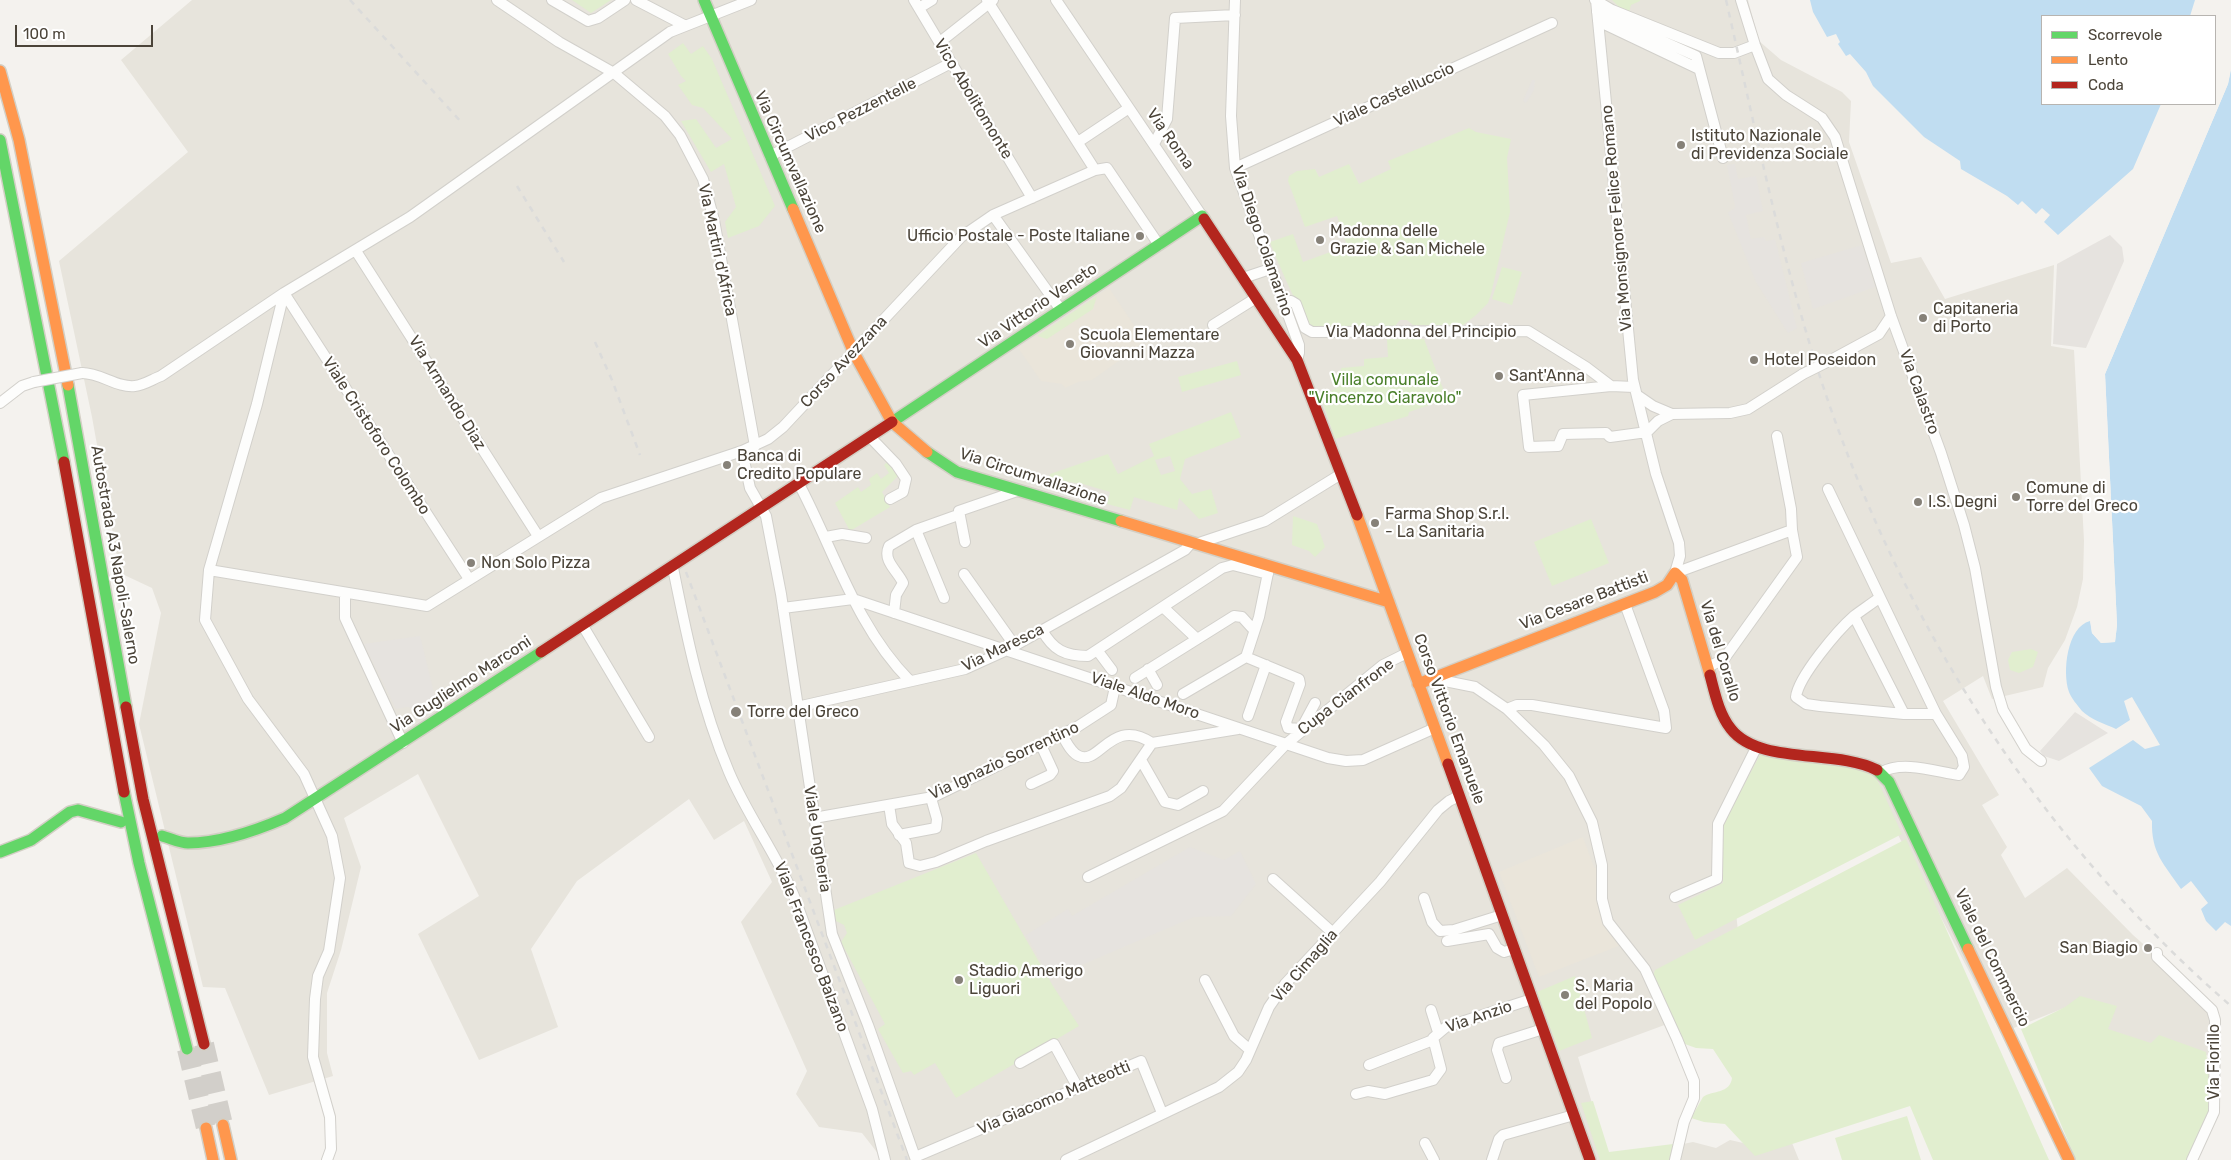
<!DOCTYPE html>
<style>
body{margin:0}
#map{position:relative;width:2231px;height:1160px;overflow:hidden;background:#f4f2ee;font-family:Rubik,sans-serif}
canvas{display:block}
.legend{position:absolute;left:2041px;top:15px;width:175px;height:90px;box-sizing:border-box;background:#fff;border:1px solid #b7b4b0;margin:0;padding:6px 9px;list-style:none;font-size:15px;color:#4b4439}
.legend li{display:flex;align-items:center;gap:10px;height:25px}
.legend b{width:25px;border:1px solid #b7b4b0}
.scale{position:absolute;left:15px;top:25px;width:138px;height:22px;box-sizing:border-box;border:2px solid #4b4439;border-top:0;padding-left:6px;font-size:15px;line-height:18px;white-space:nowrap;color:#4b4439;-webkit-text-stroke:4px #fff;paint-order:stroke}
</style>
<div id="map">
<canvas width="2231" height="1160"></canvas>
<ul class="legend">
<li><b style="height:6px;background:#63d668"></b>Scorrevole</li>
<li><b style="height:6px;background:#ff974d"></b>Lento</li>
<li><b style="height:6px;background:#b3261e"></b>Coda</li>
</ul>
<div class="scale">100 m</div>
</div>
<script>
const context = document.querySelector('canvas').getContext('2d');
context.lineJoin = 'round';
function fillPath(path, color) { context.fillStyle = color; context.fill(path, 'evenodd'); }
function trace(path, color, width, dash) { context.strokeStyle = color; context.lineWidth = width; context.lineCap = dash ? 'butt' : 'round'; context.setLineDash(dash || []); context.stroke(path); }
function write(font, color, halo, rows, align = 'center') {
  context.font = font + ' Rubik,sans-serif'; context.lineWidth = 4.5; context.setLineDash([]); context.textBaseline = 'middle'; context.strokeStyle = halo; context.fillStyle = color; for (const [text, x, y, turn = 0] of rows) {
    context.save(); context.translate(x, y); context.rotate((+turn || 0) * Math.PI / 180); context.textAlign = isNaN(turn) ? turn : align; if (halo) context.strokeText(text, 0, 0); context.fillText(text, 0, 0); context.restore();
  }
}
fillPath(new Path2D(`
 M192 0H1748L1759 41 1781 60 1842 92 1851 101 1849 142 1891 263 1921 257 1945 299 2054 265 2051 346 2074 350 2084 541 2083 579 2077 607 2065 640 2048 668 2043 687 1992 699 1983 676 1943 701 1999 795 1982 805 2007 847 2001 855 2025 898 2067 868 2133 935 2216 1008 2209 1056 2161 1040 2152 1048 2104 1030 2082 1001 2001 1033 1869 779 1727 831 1738 931 1678 1020 1578 1057 1609 1159 1693 1142 1716 1148 1730 1140 1761 1147 1790 1138 1799 1160H883L862 1133 819 1127 796 1094 807 1071 741 922 772 882 744 821 714 840 689 799 577 881 531 949 558 1027 479 1060 418 934 479 896 418 774 344 818 361 867 341 950 327 993V1053L333 1076 269 1095 225 988 203 987 139 724 161 613 152 588 120 573 92 417 59 261 188 152 121 60Z`), '#e7e4dc');
fillPath(new Path2D(`
 M1109 288 1144 340 1134 350 1092 380 1078 382 1065 388 1062 384 1041 381 1018 348Z
 M1583 837 1594 867 1596 868 1602 922 1621 945 1539 977 1499 872Z`), '#eae5da');
fillPath(new Path2D(`
 M572 0H611L591 13Z
 M1612 0H1640V1L1631 5 1629 12 1620 8Z
 M683 43 691 54 703 46 712 59 775 206 759 226 728 238 725 222 736 207 724 164 711 172 681 121 696 119 716 148 732 139 703 108 692 105 678 85 686 81 681 76 668 54Z
 M1469 128 1476 132 1511 139 1507 158 1510 212 1491 294 1488 303 1475 316 1463 325H1413L1407 320H1400L1395 326 1314 329C1304 324 1275 256 1270 242L1293 234 1303 262 1347 246 1337 216 1305 227 1288 181 1289 176 1297 171 1315 169 1319 177 1349 164 1359 184 1391 169 1388 161Z
 M1502 267 1522 272 1512 305 1492 299Z
 M1097 296 1093 309 1047 339 1037 336Z
 M1387 339H1424L1447 399 1409 412 1408 416 1335 439 1321 397 1342 385 1341 368 1364 366V359L1388 357Z
 M1237 361 1241 375 1182 392 1178 377Z
 M1231 412 1241 437 1185 459 1180 479 1192 494 1211 489 1218 513 1199 519 1179 498 1177 510 1134 497 1130 510 1107 504 1110 492 1083 484 1049 479 1050 474 1108 454 1118 474 1154 456 1149 444ZM1170 456 1175 471 1161 475 1155 460Z
 M887 462 900 474 882 492 890 507 850 531 835 503 858 487 861 492 871 485 869 479 877 473 881 479 889 473 884 465Z
 M1293 516 1317 524 1325 547 1315 557 1309 551 1292 545Z
 M1591 519 1609 563 1552 586 1534 542Z
 M2031 649 2038 652 2033 667 2019 673 2010 670 2008 660 2012 652Z
 M1761 753 1863 768 1875 775 1902 834 1695 940 1678 905 1723 883 1721 828Z
 M1906 839 2049 1160H1933L1910 1106 1755 1156 1725 1124 1704 1122 1691 1118 1703 1097C1713 1090 1730 1094 1732 1078L1713 1049 1696 1048 1682 1043 1653 976 1655 970Z
 M976 853 1053 986 1079 1026 956 1098 935 1063 914 1075 911 1071 903 1073 878 1029 885 1024 841 942 847 933 844 925 836 921 834 910Z
 M1575 976 1592 1038 1559 1051 1537 992Z
 M2080 996 2117 1006 2108 1029 2151 1043 2159 1035 2206 1052 2214 1112 2192 1160H2076L2021 1029 2065 1007Z
 M1593 1101 1609 1152 1673 1144 1672 1160H1600L1581 1103Z
 M1907 1116 1921 1160H1842L1835 1138Z`), '#e1eecf');
fillPath(new Path2D(`
 M1532 80H1535L1534 90 1526 103 1523 101Z
 M1735 164 1738 179 1756 176 1763 211 1746 215 1750 235 1751 239 1764 237 1766 241 1775 239 1797 328 1788 333 1756 282 1728 212 1734 209 1735 206 1727 165Z
 M2110 235 2122 247 2124 261 2086 348 2053 344 2057 264Z
 M1862 245 1875 287 1813 309 1801 263Z
 M420 636 437 705 420 714 416 709 407 707 396 709 364 644Z
 M2075 712 2108 733 2059 761 2044 756 2040 751Z
 M1190 847 1224 860 1240 851 1256 884 1231 916 1194 917 1051 978 1026 935 1068 909 1072 916Z`), '#e6e3df');
fillPath(new Path2D(`
 M1810 0H2195L2190 16H2042V104H2161L2133 169 2058 235 2044 222 2050 215 2042 208 2036 214 2022 201 2018 205 2007 196 1961 169 1960 161 1924 137 1873 86 1866 72 1850 54 1846 56 1838 44 1840 42 1836 34 1827 37 1813 12Z
 M2231 70V926L2225 922 2216 931 2206 921 2201 909 2208 903 2191 881 2181 889C2164 864 2151 853 2152 821L2141 806 2102 786 2089 768 2133 740 2145 749 2160 745 2132 697 2124 701 2130 720 2116 729C2105 724 2090 719 2082 711 2078 706 2071 698 2069 692 2062 672 2067 627 2090 621L2092 633 2101 643 2115 642 2117 625 2105 374 2228 84Z`), '#c0ddf1');
fillPath(new Path2D(`
 M2231 67 2228 84 2105 374 2117 625 2115 642 2101 643 2092 633 2090 618 2094 632 2102 641 2113 640 2114 625 2102 373Z`), '#f4f2ee');
trace(new Path2D(`
 M204 1044 223 1125
 M187 1049 206 1128`), '#d2cfca', 20, [20, 10]);
const street = new Path2D(`
 M497 0 559 42 614 73 665 116 680 135 703 179 714 220 755 446
 M552 0 588 21 598 18 625 0
 M636 0 684 25
 M914 0 1032 198
 M987 0 1095 170
 M1056 0 1202 216
 M1235 0 1231 116 1235 168 1299 345V353L1297 360
 M1595 0 1612 10 1719 53H1734L1755 45
 M1596 0 1633 380 1656 474 1679 543 1680 556 1675 573
 M1741 0 1755 45 1768 79 1786 95 1822 118 1835 137 1891 316 1941 453 1964 525 1975 568 1996 687 2003 710 2026 749 2041 761
 M919 8 932 0
 M1597 12 1696 56 1723 158
 M1598 21 1699 69
 M940 42 993 0
 M1078 142 1129 108
 M1154 144 1167 119 1175 18 1235 15
 M770 156 951 63
 M1235 168 1552 23
 M993 215 1061 310
 M356 251 538 536
 M1243 278 1270 269
 M284 293 257 404 209 570 205 620 248 699 304 774 332 836 340 878 329 951 318 976 315 999 313 1057 330 1117 331 1149 327 1160
 M284 293 469 579
 M1282 302 1291 301 1296 304 1305 328 1312 332 1528 331 1586 367 1611 386
 M1213 325 1256 298
 M1831 360 1879 334 1891 316
 M82 373C101 373 117 388 135 386 144 385 153 379 161 376L284 293 410 217 670 32 751 0
 M1634 387 1611 386 1523 395 1529 447 1558 446 1563 434 1606 433 1610 437 1647 432
 M1637 395 1653 406 1672 414 1730 413 1748 409 1803 374
 M0 403 22 386 34 382
 M1647 432 1658 421 1672 414
 M870 437 896 464 906 479 903 492 890 499
 M742 451 750 488 766 516 781 594 832 934 868 1025 916 1160
 M799 484C834 550 856 627 910 681
 M1828 489 1936 714 1962 756 1964 767 1959 775C1937 772 1903 760 1882 772
 M916 530 944 598
 M826 537 842 534 866 538
 M965 542 959 511 1017 491
 M1199 543 1265 521 1341 474
 M673 568C687 638 701 706 729 772 747 815 776 853 794 896L872 1109 885 1160
 M209 570 427 606 601 498 742 451 768 439 783 427 961 237 993 215 1095 170 1107 168 1159 245
 M1675 573 1792 530
 M964 574 1015 646
 M345 593V618L403 743
 M1879 598C1871 604 1862 610 1854 616 1838 630 1798 677 1796 697L1806 704 1820 706 1904 714H1936
 M1163 607 1197 639
 M783 608 853 599 1328 758 1346 761 1363 760 1435 728
 M894 613 896 595 903 583C898 571 882 561 889 546L916 530 958 515
 M1854 616 1904 714
 M583 626 649 737
 M1042 630C1053 650 1065 656 1088 656L1222 568 1233 565 1268 574
 M1097 650 1112 670
 M1246 657 1299 679 1300 684 1286 722 1288 728 1301 729 1315 703
 M1708 667 1724 659 1797 557 1792 530 1791 509 1777 436
 M1148 669 1157 685
 M1135 678 1234 616 1242 617 1252 628
 M1430 678 1475 687 1507 709 1544 745 1569 776 1592 822 1602 865V899L1608 922 1645 969 1677 1039 1694 1081V1098L1684 1122 1675 1160
 M1183 694 1246 657 1259 617 1269 568
 M797 707 965 669 1007 650 1185 550 1191 543
 M1507 709 1517 705H1532L1666 728 1664 711 1625 604
 M1248 716 1266 665
 M1062 735C1066 741 1071 753 1079 756 1099 766 1112 716 1152 743
 M1141 760 1165 802 1178 805 1203 791
 M1031 784 1050 775 1053 771 1041 745
 M889 805 892 824 906 843 909 863 920 866 936 862 986 841 1110 796 1121 788 1152 743 1238 729
 M814 818 933 797 1077 727 1111 705 1115 687
 M899 835 936 828 937 819 931 798
 M1088 877 1223 811 1286 744 1383 665 1407 653
 M1273 879 1333 933
 M1675 897 1717 879 1718 824 1757 746
 M1424 898 1432 922 1440 931 1454 930 1502 915
 M1447 941 1489 934 1497 948 1504 952 1514 949
 M2157 953V957L2212 1010 2215 1020 2214 1112 2192 1160
 M1205 980 1234 1036 1250 1050
 M1431 1010 1438 1032
 M1020 1063 1054 1044 1078 1088
 M1369 1065 1433 1040
 M1506 1078 1497 1050 1499 1043 1543 1029
 M1356 1094 1368 1091 1385 1094 1395 1091 1433 1080 1441 1069 1433 1038 1446 1027 1532 999
 M1425 1143 1434 1160
 M915 1157 1141 1061 1162 1113
 M1066 1160 1219 1087 1238 1072 1246 1060 1269 1007 1285 984 1380 882 1438 810 1449 801 1459 796
 M1492 1160 1499 1139 1503 1135 1574 1115`);
const fast = new Path2D(`
 M704 0 793 209
 M0 140 64 462
 M68 385 126 707
 M892 422 1202 216 1204 219
 M927 452 957 472 1121 521
 M1877 770 1889 782 1968 949
 M124 792 139 863 187 1049
 M162 836C170 838 180 843 188 843 221 843 255 831 285 818L541 652
 M0 852 31 840 70 812 78 810 121 822`);
const slow = new Path2D(`
 M0 71 19 140 68 385
 M793 209 854 353 892 422 927 452
 M1357 515 1448 764
 M1121 521 1389 602
 M1418 684 1655 592 1667 585 1675 573 1682 580 1710 675
 M1968 949 2069 1160
 M223 1125 231 1160
 M206 1128 213 1160`);
const jam = new Path2D(`
 M1204 219 1297 360 1357 515
 M64 462 124 792
 M541 652 892 422
 M1710 675C1715 694 1719 714 1731 729 1759 765 1836 749 1877 770
 M126 707 143 799 204 1044
 M1448 764 1590 1160`);
trace(street, '#d2d0cb', 12);
trace(fast, '#d3cfc5', 14);
trace(slow, '#d3cfc5', 14);
trace(jam, '#d3cfc5', 14);
trace(street, '#fdfdfc', 10);
trace(fast, '#63d668', 11);
trace(slow, '#ff974d', 11);
trace(jam, '#b3261e', 11);
trace(new Path2D(`
 M350 0 463 124
 M1726 0C1756 131 1782 264 1825 392 1905 629 2042 842 2231 1006
 M517 186 564 262
 M595 342 612 380 640 455
 M686 572 907 1160`), '#dbdbda', 2.5, [6, 6]);
const streetBridge = new Path2D(`
 M1803 374 1831 360
 M34 382 82 373`);
trace(streetBridge, '#d2d0cb', 12, []);
trace(streetBridge, '#fdfdfc', 10);
for (const [x, y, r, color] of [
 [1681,145,5,"#868178"],
 [1140,236,5,"#868178"],
 [1320,240,5,"#868178"],
 [1923,318,5,"#868178"],
 [1070,344,5,"#868178"],
 [1754,360,5,"#868178"],
 [1499,376,5,"#868178"],
 [727,465,5,"#868178"],
 [2016,497,5,"#868178"],
 [1918,502,5,"#868178"],
 [1375,523,5,"#868178"],
 [471,563,5,"#868178"],
 [736,712,6,"#868178"],
 [2148,948,5,"#868178"],
 [959,980,5,"#868178"],
 [1565,995,5,"#868178"]
]) { const dot = new Path2D(); dot.arc(x, y, r, 0, 2 * Math.PI); context.fillStyle = color; context.fill(dot); trace(dot, '#fff', 2); }
write('16px', '#4b4439', '#fff', [
 ["Viale Castelluccio",1394,95,-25],
 ["Vico Abolitomonte",973,99,59],
 ["Vico Pezzentelle",861,110,-27],
 ["Via Roma",1170,139,55],
 ["Via Circumvallazione",790,162,66],
 ["Via Monsignore Felice Romano",1617,218,-95],
 ["Via Diego Colamarino",1262,241,71],
 ["Via Martiri d'Africa",717,250,78],
 ["Via Vittorio Veneto",1038,306,-34],
 ["Via Madonna del Principio",1421,332],
 ["Corso Avezzana",844,362,-47],
 ["Via Calastro",1919,392,70],
 ["Via Armando Diaz",447,393,58],
 ["Viale Cristoforo Colombo",376,436,57],
 ["Via Circumvallazione",1033,477,18],
 ["Autostrada A3 Napoli-Salerno",115,555,80],
 ["Via Cesare Battisti",1584,601,-21],
 ["Via Maresca",1003,648,-26],
 ["Via del Corallo",1720,651,73],
 ["Via Guglielmo Marconi",461,685,-33],
 ["Viale Aldo Moro",1145,696,19],
 ["Cupa Cianfrone",1346,697,-37],
 ["Corso Vittorio Emanuele",1449,719,70],
 ["Via Ignazio Sorrentino",1004,761,-25],
 ["Viale Ungheria",817,839,81],
 ["Viale Francesco Balzano",811,947,69],
 ["Viale del Commercio",1992,958,64],
 ["Via Cimaglia",1305,966,-49],
 ["Via Anzio",1479,1017,-19],
 ["Via Fiorillo",2214,1062,-90],
 ["Via Giacomo Matteotti",1054,1098,-23]
]);
write('16px', '#4b4439', '#fff', [
 ["Istituto Nazionale",1691,136],
 ["di Previdenza Sociale",1691,154],
 ["Madonna delle",1330,231],
 ["Grazie & San Michele",1330,249],
 ["Ufficio Postale - Poste Italiane",1130,236,"right"],
 ["Capitaneria",1933,309],
 ["di Porto",1933,327],
 ["Scuola Elementare",1080,335],
 ["Giovanni Mazza",1080,353],
 ["Hotel Poseidon",1764,360],
 ["Sant'Anna",1509,376],
 ["Banca di",737,456],
 ["Credito Populare",737,474],
 ["Comune di",2026,488],
 ["Torre del Greco",2026,506],
 ["I.S. Degni",1928,502],
 ["Farma Shop S.r.l.",1385,514],
 ["- La Sanitaria",1385,532],
 ["Non Solo Pizza",481,563],
 ["Torre del Greco",747,712],
 ["San Biagio",2138,948,"right"],
 ["Stadio Amerigo",969,971],
 ["Liguori",969,989],
 ["S. Maria",1575,986],
 ["del Popolo",1575,1004]
], 'left');
write('16px', '#4a7f2a', '#fff', [
 ["Villa comunale",1385,380],
 ["\"Vincenzo Ciaravolo\"",1385,398]
]);
</script>
